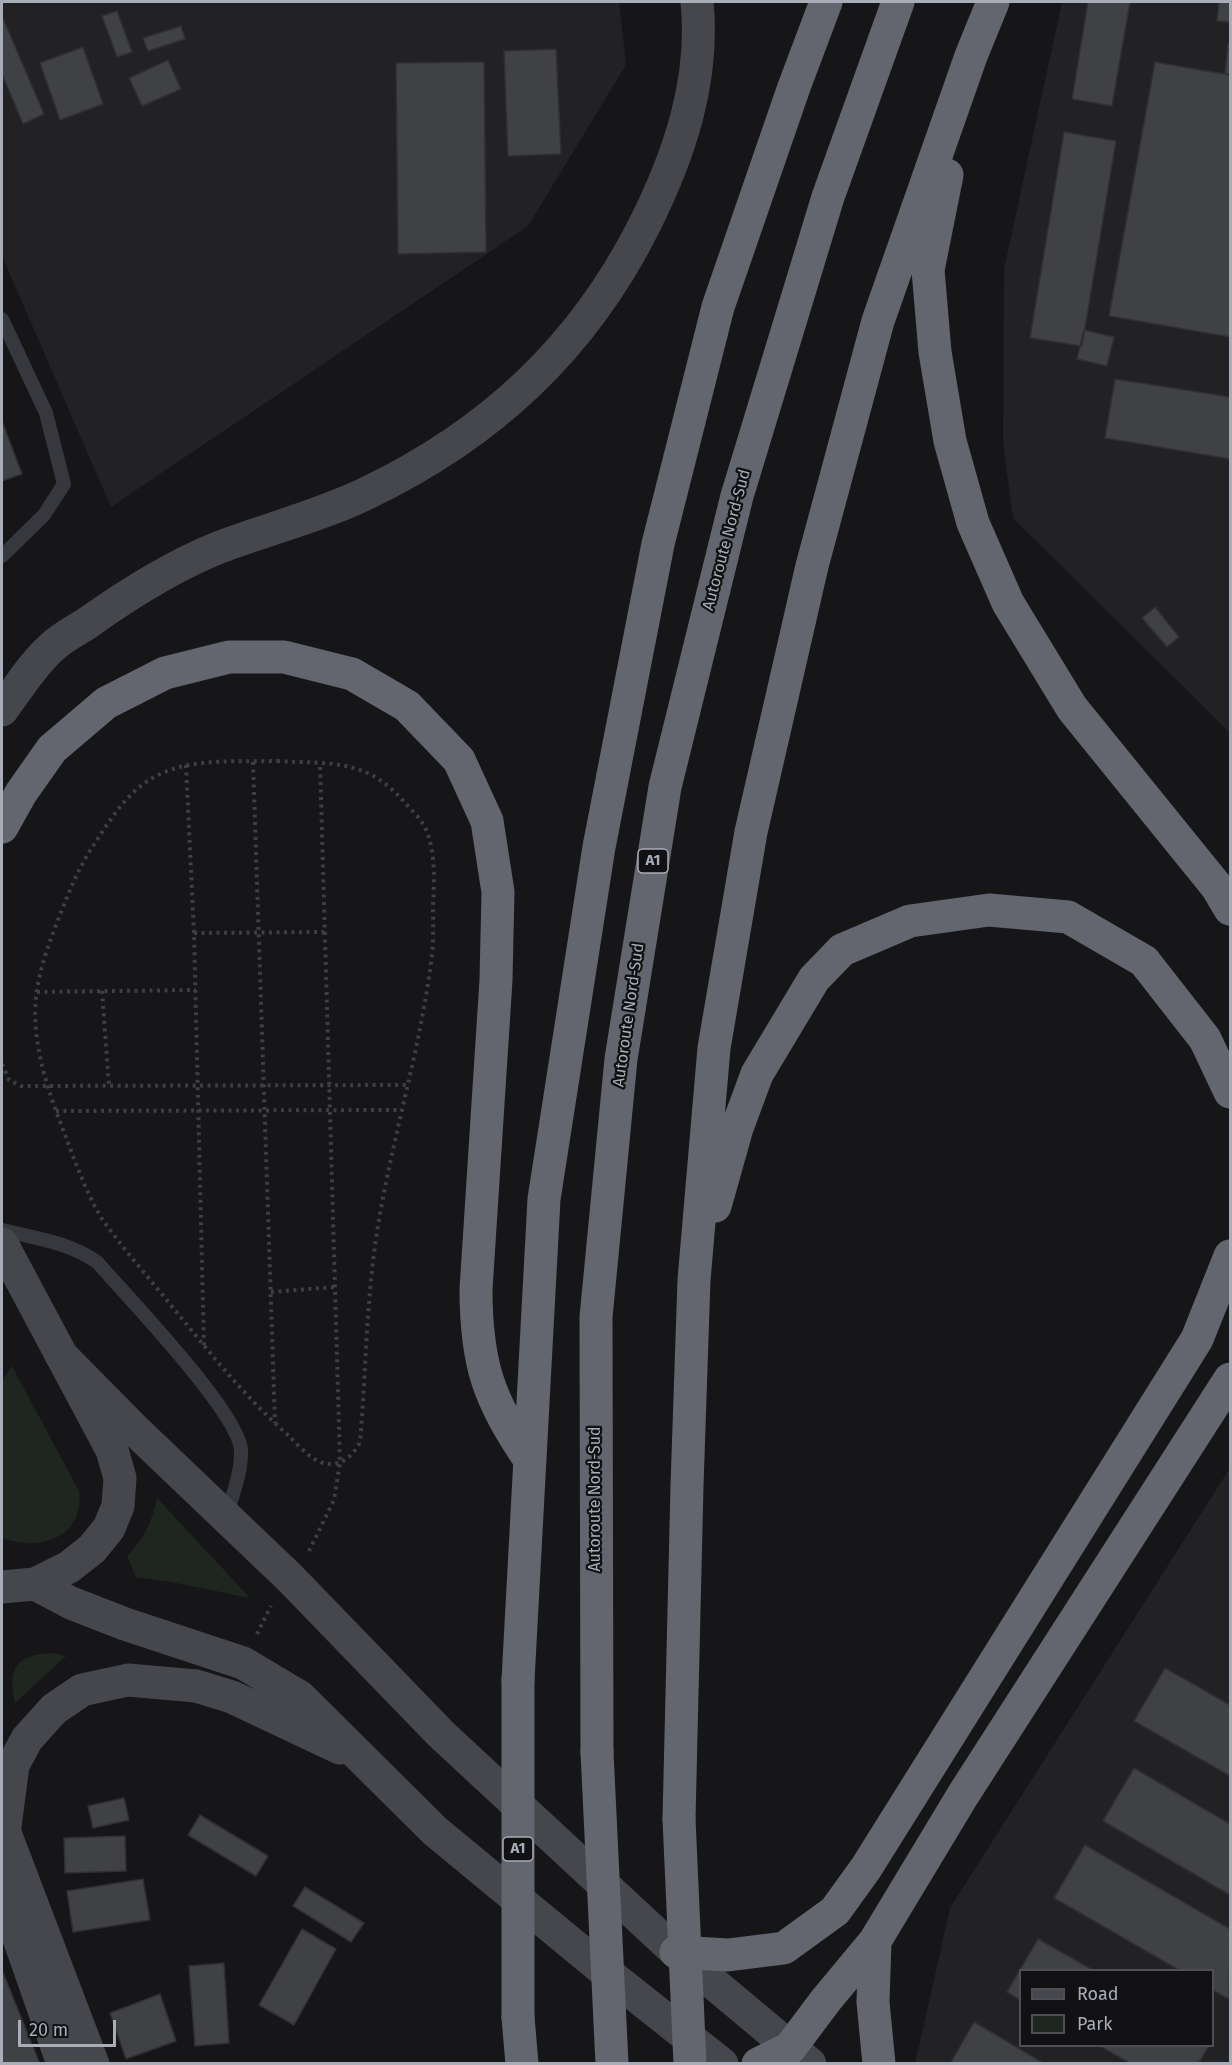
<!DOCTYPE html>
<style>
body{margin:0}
#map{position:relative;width:1232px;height:2065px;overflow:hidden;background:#161618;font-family:"Fira Sans",sans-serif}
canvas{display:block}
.frame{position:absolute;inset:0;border:3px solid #a8adb8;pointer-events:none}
.legend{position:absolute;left:1019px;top:1969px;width:195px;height:78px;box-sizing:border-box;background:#111113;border:2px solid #4d4f55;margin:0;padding:8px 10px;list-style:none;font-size:18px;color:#a8adb8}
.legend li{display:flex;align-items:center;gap:12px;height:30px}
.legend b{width:30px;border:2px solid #4d4f55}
.scale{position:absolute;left:18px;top:2020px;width:98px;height:27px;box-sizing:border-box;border:3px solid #a8adb8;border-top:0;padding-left:8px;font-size:18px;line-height:21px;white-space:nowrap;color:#a8adb8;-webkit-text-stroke:4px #111113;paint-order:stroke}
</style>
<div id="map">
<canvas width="1232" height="2065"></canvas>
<div class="frame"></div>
<ul class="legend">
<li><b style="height:8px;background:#45474d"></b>Road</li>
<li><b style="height:16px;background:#1e261f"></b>Park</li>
</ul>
<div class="scale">20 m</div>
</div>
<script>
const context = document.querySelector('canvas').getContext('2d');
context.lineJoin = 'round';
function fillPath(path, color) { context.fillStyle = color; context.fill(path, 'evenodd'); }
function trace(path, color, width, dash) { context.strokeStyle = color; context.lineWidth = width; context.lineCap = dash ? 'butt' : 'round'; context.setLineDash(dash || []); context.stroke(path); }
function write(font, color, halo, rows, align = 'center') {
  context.font = font + ' "Fira Sans",sans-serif'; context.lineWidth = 4.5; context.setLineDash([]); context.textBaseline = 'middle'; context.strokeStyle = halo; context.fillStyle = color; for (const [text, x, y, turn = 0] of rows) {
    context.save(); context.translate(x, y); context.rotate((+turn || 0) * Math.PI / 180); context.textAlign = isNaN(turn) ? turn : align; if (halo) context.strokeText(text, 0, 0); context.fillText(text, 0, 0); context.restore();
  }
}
fillPath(new Path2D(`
 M2 2H619L626 65 528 226 111 507 2 256Z
 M1062 2H1230V733L1013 518 1003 443 1004 269Z
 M1230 1468V2063L915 2064 950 1908ZM1020 1970H1212V2046H1020Z`), '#222225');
fillPath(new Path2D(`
 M12 1366 79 1491C85 1538 39 1552 2 1538V1380Z
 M157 1498 250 1598 171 1582 136 1577 127 1556C144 1539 152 1522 157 1498Z
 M52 1653 66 1656 15 1703C7 1668 16 1655 52 1653Z`), '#1e261f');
const building = new Path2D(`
 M1088 2H1130L1112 106 1072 99Z
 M1219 2H1230V22L1217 21Z
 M117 11 132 52 117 57 102 16Z
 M2 16 44 114 23 124 2 74Z
 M181 26 185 39 148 51 143 38Z
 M1228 43H1230V74H1225Z
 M83 47 103 104 60 120 40 63Z
 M556 49 561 154 508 156 504 51Z
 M168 60 181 89 142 106 129 78Z
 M484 62 486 252 398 254 396 63Z
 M1155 62 1230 75V337L1109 316Z
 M1064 132 1116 141 1082 346 1030 338Z
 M1084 330 1114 337 1107 366 1077 359Z
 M1115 379 1230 397V459L1105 438Z
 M2 421 22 474 2 481Z
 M1155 607 1179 637 1167 647 1142 618Z
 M1165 1668 1230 1705V1776L1134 1721Z
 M1134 1768 1230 1824V1895L1103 1821Z
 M124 1798 129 1820 93 1828 88 1806Z
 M200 1815 268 1856 256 1876 188 1835Z
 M125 1836 126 1871 65 1873 64 1838Z
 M1085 1845 1230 1929 1229 1999 1212 1990V1970H1179L1054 1898Z
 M143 1879 150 1920 73 1932 67 1891Z
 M305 1887 364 1923 351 1942 293 1906Z
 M302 1929 336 1949 294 2025 259 2005Z
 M1038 1939 1093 1970H1020V2000L1007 1992Z
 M224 1963 229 2043 195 2046 189 1966Z
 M2 1970 40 2064H2Z
 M160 1994 176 2041 126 2059 110 2013Z
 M974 2022 1045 2064H950Z
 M1100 2046H1209L1198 2064H1131Z`);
fillPath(building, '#404145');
trace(building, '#303034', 1.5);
trace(new Path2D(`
 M277 761C331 764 367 758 405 803 413 811 423 821 427 832 436 856 434 883 433 908 433 923 434 939 432 954 421 1050 390 1143 376 1239 366 1306 366 1374 360 1442 353 1457 338 1469 320 1462 308 1457 297 1444 288 1435 245 1397 210 1353 174 1309 150 1279 124 1250 102 1219 87 1194 77 1167 67 1140 49 1094 29 1040 37 989 41 965 49 943 58 920 68 894 78 869 93 846 112 817 131 785 165 772 199 758 241 762 277 761Z
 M253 762 275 1423
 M186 765 194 933 204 1347
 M194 933 325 932
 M102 991 109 1086
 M37 992 196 990
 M2 1064 9 1080 21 1086 408 1085
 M56 1111 402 1110
 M271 1292 335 1287
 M309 1551 334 1500 340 1462 320 763
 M257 1634 271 1606`), '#3d3f44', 4, [3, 4.5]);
trace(new Path2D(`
 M2 319 46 413 64 484 44 515 2 556
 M2 1230C35 1238 68 1242 97 1262 126 1295 239 1413 241 1450 242 1472 232 1496 226 1517`), '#37383d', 14);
trace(new Path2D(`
 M2 710C17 690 32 665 51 648 61 638 75 631 86 624 128 594 172 566 220 547 268 529 319 516 365 494 489 435 582 349 644 226 679 156 705 81 697 2
 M2 1244 112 1450 120 1478 118 1506 109 1528 92 1549 69 1567 35 1584 2 1587
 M61 1355 136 1431 290 1578 441 1734 676 1952 810 2064
 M35 1584 71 1603 125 1624 243 1663 300 1697 435 1831 601 1968 722 2064
 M2 1825 93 2064
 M4 1834 13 1765 27 1739 54 1709 82 1690 128 1680 196 1686 232 1697 340 1748
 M2 1890 63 2064`), '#45474d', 33);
trace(new Path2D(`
 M947 175 928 270 935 352 950 441 973 523 1008 603 1072 708 1217 887 1230 909
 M2 827 21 793 52 749 106 703 165 673 229 657H284L352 674 407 706 459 760 487 821 498 892 496 980 476 1289C476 1362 488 1400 530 1460
 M715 1206 737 1128 757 1074 814 979 842 950 910 921 989 910 1068 917 1144 961 1205 1039 1230 1092
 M518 1680 544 1199 599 847 658 544 718 307 794 87 826 2
 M597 1752 596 1317 621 1059 665 787 737 496 828 197 898 2
 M679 1819 687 1486 694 1280 714 1048 751 832 812 566 878 321 971 56 993 2
 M875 1941 873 2002 879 2064
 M676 1952 728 1955 784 1948 835 1911 866 1868 1197 1339 1230 1256
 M518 2017 522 2064
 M758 2064 790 2048 826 2000 875 1941 963 1795 1230 1379`), '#63666e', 33);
trace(new Path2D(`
 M518 1680V2017
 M597 1752 612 2064
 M679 1819 690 2064`), '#63666e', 33);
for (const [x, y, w] of [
 [653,861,30],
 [518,1849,30]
]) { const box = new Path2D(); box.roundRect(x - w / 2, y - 12, w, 24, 4.5); context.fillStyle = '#111113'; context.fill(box); trace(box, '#a8adb8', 1.5); }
write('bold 15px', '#a8adb8', null, [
 ["A1",653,861],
 ["A1",518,1849]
]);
write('16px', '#a8adb8', '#111113', [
 ["Autoroute Nord-Sud",727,540,-75],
 ["Autoroute Nord-Sud",629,1015,-82],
 ["Autoroute Nord-Sud",596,1499,-90]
]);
</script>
